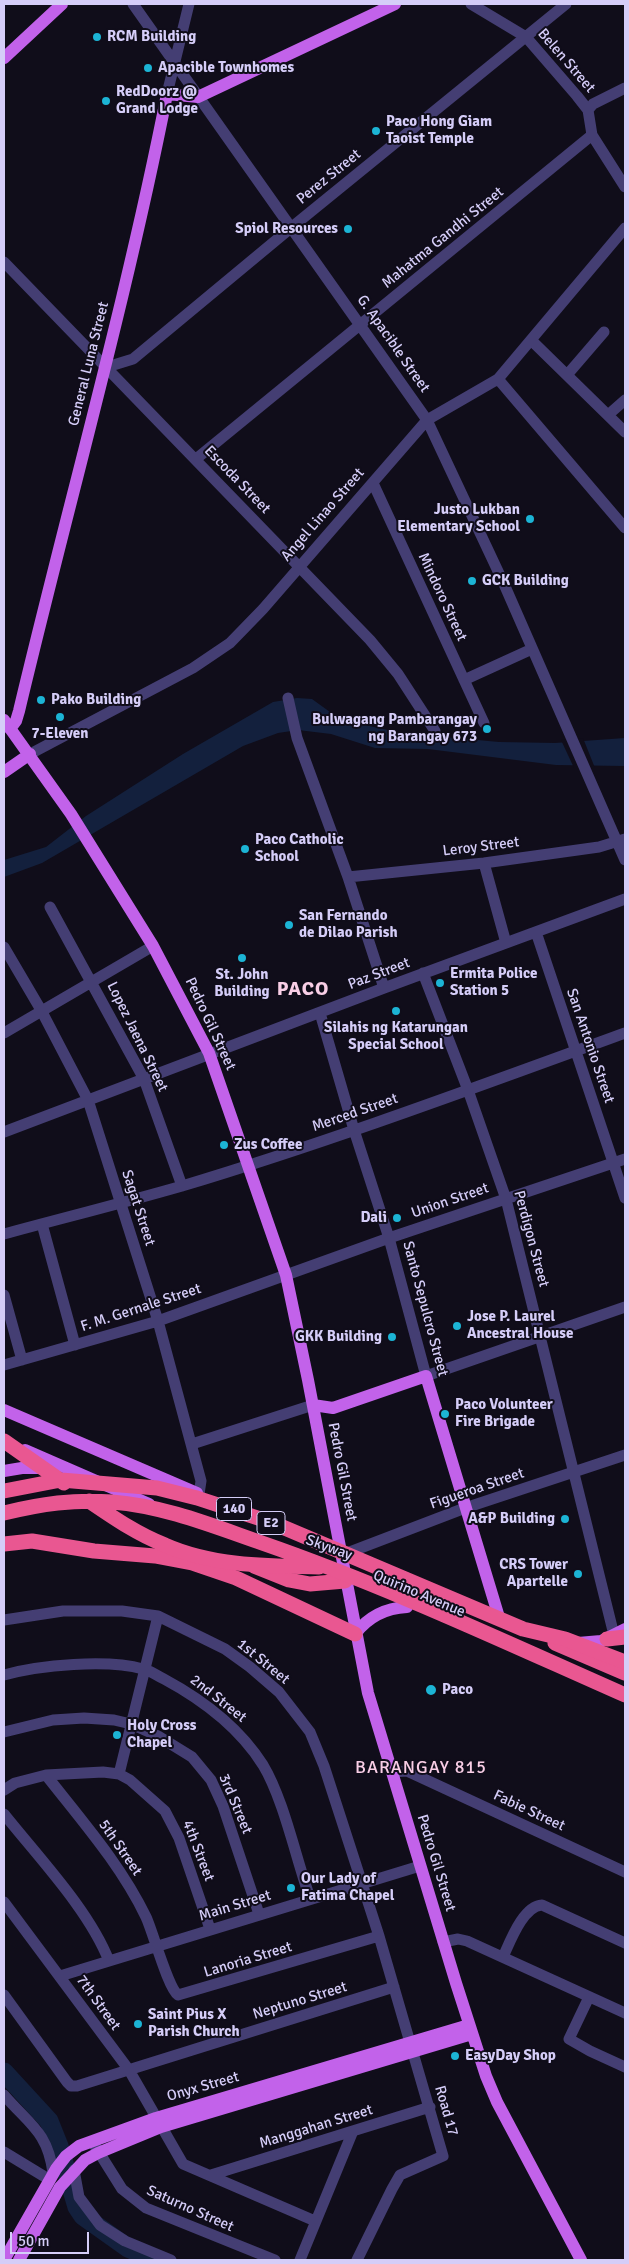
<!DOCTYPE html>
<style>
body{margin:0}
#map{position:relative;width:629px;height:2264px;overflow:hidden;background:#100d1a;font-family:Signika,sans-serif}
canvas{display:block}
.frame{position:absolute;inset:0;border:5px solid #d5cdf8;pointer-events:none}
.scale{position:absolute;left:10px;top:2232px;width:79px;height:22px;box-sizing:border-box;border:2px solid #d5cdf8;border-top:0;padding-left:6px;font-size:15px;line-height:18px;white-space:nowrap;color:#d5cdf8;-webkit-text-stroke:4px #100d1a;paint-order:stroke}
</style>
<div id="map">
<canvas width="629" height="2264"></canvas>
<div class="frame"></div>
<div class="scale">50 m</div>
</div>
<script>
const context = document.querySelector('canvas').getContext('2d');
context.lineJoin = 'round';
function fillPath(path, color) { context.fillStyle = color; context.fill(path, 'evenodd'); }
function trace(path, color, width, dash) { context.strokeStyle = color; context.lineWidth = width; context.lineCap = dash ? 'butt' : 'round'; context.setLineDash(dash || []); context.stroke(path); }
function write(font, color, halo, rows, align = 'center') {
  context.font = font + ' Signika,sans-serif'; context.lineWidth = 4; context.setLineDash([]); context.textBaseline = 'middle'; context.strokeStyle = halo; context.fillStyle = color; for (const [text, x, y, turn = 0] of rows) {
    context.save(); context.translate(x, y); context.rotate((+turn || 0) * Math.PI / 180); context.textAlign = isNaN(turn) ? turn : align; if (halo) context.strokeText(text, 0, 0); context.fillText(text, 0, 0); context.restore();
  }
}
fillPath(new Path2D(`
 M297 698 312 699 341 720 402 733 499 742 555 743 625 738V766L556 765 428 749 375 748 331 734 298 730 278 733 243 746 42 863 4 877V860L46 847 86 816 183 754 273 702Z`), '#13203d');
fillPath(new Path2D(`
 M583 738 595 768H574L561 740Z`), '#100d1a');
trace(new Path2D(`
 M4 2072 49 2121 59 2146 77 2207 83 2216 128 2248 156 2260`), '#13203d', 19);
trace(new Path2D(`
 M133 4 427 420 504 584 625 860
 M471 4 526 37 577 96 588 110 592 135 625 187
 M167 94 189 4
 M588 110 593 104 625 88
 M4 262 370 640 398 674 435 731
 M531 340 625 432
 M107 367 133 359 292 227 566 4
 M567 375 604 332
 M498 379 625 528
 M608 415 625 400
 M196 459 592 135
 M373 483 484 723
 M464 680 532 649
 M288 698 297 738 348 877 384 988
 M30 754 193 668 230 643 263 609 427 420 498 379 625 228
 M484 863 506 943
 M348 877 484 863 599 847 625 839
 M50 907 144 1079 182 1186
 M536 932 625 1198
 M4 947 41 1010 88 1100 158 1321 201 1481 199 1494
 M423 973 468 1090 506 1199 614 1635
 M320 1013 354 1130 389 1238 426 1376 625 1307
 M4 1033 153 946
 M4 1132 384 988 625 899
 M42 1224 75 1345
 M4 1234C63 1218 123 1203 182 1186 332 1141 479 1086 625 1033
 M4 1295 22 1360
 M4 1365 158 1321 389 1238 625 1159
 M192 1444 313 1405
 M342 1555 465 1508 625 1455
 M4 1620 63 1611H122L158 1616 225 1649 250 1667 279 1692 310 1732 324 1766 379 1936 443 2156 400 2175 392 2189 357 2260
 M4 1675C40 1665 107 1659 143 1669 150 1670 157 1676 164 1679 203 1700 239 1727 263 1765 284 1800 296 1859 310 1898
 M4 1732 53 1720 84 1718 114 1720 131 1724 158 1736 192 1757 211 1780 223 1806 259 1914
 M392 1772 407 1771 625 1872
 M119 1774 158 1616
 M46 1775C82 1821 121 1865 146 1917 153 1932 168 1988 178 1995L379 1936
 M4 1790 15 1783 46 1775 103 1772 119 1774 130 1780 165 1811 179 1838 210 1929
 M4 1814C39 1858 89 1910 109 1961
 M4 1902 129 2070 183 2164 315 2221
 M443 1942 458 1939 467 1941 625 2013
 M503 1957C510 1942 523 1906 542 1905L625 1943
 M60 1976 420 1866
 M4 1995 67 2082 71 2086H77L394 1987
 M589 1997 569 2039 590 2051 625 2067
 M4 2095C29 2124 48 2132 53 2173
 M95 2146 122 2189 146 2208 275 2260
 M4 2152 50 2180
 M74 2170 79 2197 100 2225 125 2241 171 2260
 M211 2175 430 2107
 M300 2260 353 2131`), '#443e73', 11);
trace(new Path2D(`
 M4 58 62 4
 M4 720 71 814 153 946 209 1053 286 1275 308 1380 368 1693 456 1983 486 2076 497 2102 581 2260
 M10 729 16 721 19 711C68 505 126 302 167 94L198 97 395 4
 M4 772 30 754
 M313 1405 333 1408 426 1376 498 1614
 M4 1410 197 1493
 M25 1450 149 1504
 M4 1471 22 1468H46
 M355 1634C368 1617 385 1608 407 1607
 M578 1643 601 1641 625 1629
 M4 2260 56 2169 66 2156 79 2146 156 2118 469 2025
 M19 2260 60 2187 85 2160 98 2153 161 2127 472 2034`), '#c262ea', 12);
trace(new Path2D(`
 M4 1544 32 1541 94 1551 155 1556 192 1563 236 1578 355 1634
 M254 1566 289 1580 310 1584 345 1581
 M607 1639 625 1637
 M555 1643 625 1673`), '#e95791', 15);
trace(new Path2D(`
 M4 1441 64 1483
 M4 1491 61 1480 157 1488 197 1498 273 1523 523 1629 565 1639 625 1662
 M89 1501C114 1518 137 1534 165 1545 212 1566 268 1566 319 1567
 M4 1513C41 1504 74 1499 112 1502 164 1506 213 1526 262 1543 386 1586 505 1642 625 1695`), '#e95791', 15);
for (const [x, y, r, color] of [
 [97,37,5,"#1cb4d5"],
 [148,68,5,"#1cb4d5"],
 [106,101,5,"#1cb4d5"],
 [376,131,5,"#1cb4d5"],
 [348,229,5,"#1cb4d5"],
 [530,519,5,"#1cb4d5"],
 [472,581,5,"#1cb4d5"],
 [41,700,5,"#1cb4d5"],
 [60,717,5,"#1cb4d5"],
 [487,729,5,"#1cb4d5"],
 [245,849,5,"#1cb4d5"],
 [289,925,5,"#1cb4d5"],
 [242,958,5,"#1cb4d5"],
 [440,983,5,"#1cb4d5"],
 [396,1011,5,"#1cb4d5"],
 [224,1145,5,"#1cb4d5"],
 [397,1218,5,"#1cb4d5"],
 [457,1326,5,"#1cb4d5"],
 [392,1337,5,"#1cb4d5"],
 [445,1414,5,"#1cb4d5"],
 [565,1519,5,"#1cb4d5"],
 [578,1574,5,"#1cb4d5"],
 [431,1690,6,"#1cb4d5"],
 [117,1735,5,"#1cb4d5"],
 [291,1888,5,"#1cb4d5"],
 [138,2024,5,"#1cb4d5"],
 [455,2056,5,"#1cb4d5"]
]) { const dot = new Path2D(); dot.arc(x, y, r, 0, 2 * Math.PI); context.fillStyle = color; context.fill(dot); trace(dot, '#100d1a', 2); }
for (const [x, y, w] of [
 [234,1509,35],
 [271,1523,28]
]) { const box = new Path2D(); box.roundRect(x - w / 2, y - 11.5, w, 23, 4); context.fillStyle = '#100d1a'; context.fill(box); trace(box, '#d5cdf8', 1); }
write('bold 14px', '#d5cdf8', null, [
 ["140",234,1509],
 ["E2",271,1523]
]);
write('bold 15px', '#d5cdf8', '#100d1a', [
 ["RCM Building",107,37],
 ["Apacible Townhomes",158,68],
 ["RedDoorz @",116,92],
 ["Grand Lodge",116,109],
 ["Paco Hong Giam",386,122],
 ["Taoist Temple",386,139],
 ["Spiol Resources",338,229,"right"],
 ["Justo Lukban",520,510,"right"],
 ["Elementary School",520,527,"right"],
 ["GCK Building",482,581],
 ["Pako Building",51,700],
 ["Bulwagang Pambarangay",477,720,"right"],
 ["ng Barangay 673",477,737,"right"],
 ["7-Eleven",60,734,"center"],
 ["Paco Catholic",255,840],
 ["School",255,857],
 ["San Fernando",299,916],
 ["de Dilao Parish",299,933],
 ["Ermita Police",450,974],
 ["Station 5",450,991],
 ["St. John",242,975,"center"],
 ["Building",242,992,"center"],
 ["Silahis ng Katarungan",396,1028,"center"],
 ["Special School",396,1045,"center"],
 ["Zus Coffee",234,1145],
 ["Dali",387,1218,"right"],
 ["Jose P. Laurel",467,1317],
 ["Ancestral House",467,1334],
 ["GKK Building",382,1337,"right"],
 ["Paco Volunteer",455,1405],
 ["Fire Brigade",455,1422],
 ["A&P Building",555,1519,"right"],
 ["CRS Tower",568,1565,"right"],
 ["Apartelle",568,1582,"right"],
 ["Paco",442,1690],
 ["Holy Cross",127,1726],
 ["Chapel",127,1743],
 ["Our Lady of",301,1879],
 ["Fatima Chapel",301,1896],
 ["Saint Pius X",148,2015],
 ["Parish Church",148,2032],
 ["EasyDay Shop",465,2056]
], 'left');
write('15px', '#d5cdf8', '#100d1a', [
 ["Belen Street",566,61,49],
 ["Perez Street",329,177,-39],
 ["Mahatma Gandhi Street",443,238,-39],
 ["G. Apacible Street",393,344,55],
 ["General Luna Street",89,364,-76],
 ["Escoda Street",237,480,46],
 ["Angel Linao Street",323,515,-49],
 ["Mindoro Street",442,597,65],
 ["Leroy Street",481,847,-7],
 ["Paz Street",379,974,-21],
 ["Pedro Gil Street",210,1024,65],
 ["Lopez Jaena Street",137,1037,64],
 ["San Antonio Street",590,1046,71],
 ["Merced Street",355,1113,-19],
 ["Union Street",450,1201,-19],
 ["Sagat Street",138,1208,72],
 ["Perdigon Street",531,1239,75],
 ["F. M. Gernale Street",141,1308,-18],
 ["Santo Sepulcro Street",425,1309,75],
 ["Pedro Gil Street",342,1472,79],
 ["Figueroa Street",477,1489,-19],
 ["Skyway",329,1548,20],
 ["Quirino Avenue",419,1594,23],
 ["1st Street",263,1662,39],
 ["2nd Street",218,1699,38],
 ["3rd Street",235,1804,67],
 ["Fabie Street",529,1811,25],
 ["5th Street",120,1848,55],
 ["4th Street",198,1851,69],
 ["Pedro Gil Street",436,1863,73],
 ["Main Street",235,1906,-17],
 ["Lanoria Street",248,1960,-17],
 ["Neptuno Street",300,2001,-17],
 ["7th Street",98,2003,54],
 ["Onyx Street",203,2087,-16],
 ["Road 17",446,2111,74],
 ["Manggahan Street",316,2127,-17],
 ["Saturno Street",190,2209,24]
]);
context.letterSpacing = '1px';
write('18px', '#f9cee6', '#100d1a', [
 ["BARANGAY 815",421,1768]
]);
context.letterSpacing = '0px';
context.letterSpacing = '1px';
write('bold 20px', '#f9cee6', '#100d1a', [
 ["PACO",303,990]
]);
context.letterSpacing = '0px';
</script>
